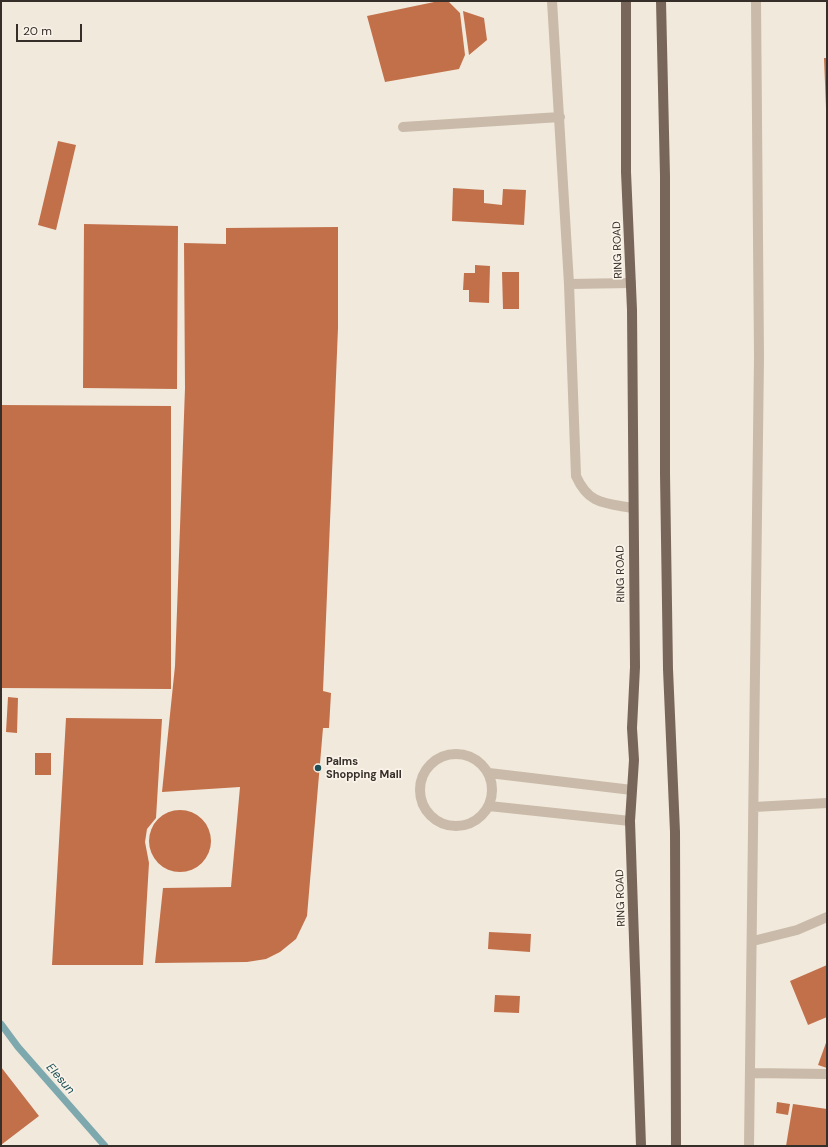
<!DOCTYPE html>
<style>
body{margin:0}
#map{position:relative;width:828px;height:1147px;overflow:hidden;background:#f1e9dc;font-family:"DM Sans",sans-serif}
canvas{display:block}
.frame{position:absolute;inset:0;border:2px solid #362e28;pointer-events:none}
.scale{position:absolute;left:16px;top:24px;width:66px;height:18px;box-sizing:border-box;border:2px solid #362e28;border-top:0;padding-left:5px;font-size:12px;line-height:14px;white-space:nowrap;color:#362e28;-webkit-text-stroke:3px #f9f3e9;paint-order:stroke}
</style>
<div id="map">
<canvas width="828" height="1147"></canvas>
<div class="frame"></div>
<div class="scale">20 m</div>
</div>
<script>
const context = document.querySelector('canvas').getContext('2d');
context.lineJoin = 'round';
function trace(path, color, width, dash) { context.strokeStyle = color; context.lineWidth = width; context.lineCap = dash ? 'butt' : 'round'; context.setLineDash(dash || []); context.stroke(path); }
function fillPath(path, color) { context.fillStyle = color; context.fill(path, 'evenodd'); }
function write(font, color, halo, rows, align = 'center') {
  context.font = font + ' "DM Sans",sans-serif'; context.lineWidth = 3.5; context.setLineDash([]); context.textBaseline = 'middle'; context.strokeStyle = halo; context.fillStyle = color; for (const [text, x, y, turn = 0] of rows) {
    context.save(); context.translate(x, y); context.rotate((+turn || 0) * Math.PI / 180); context.textAlign = isNaN(turn) ? turn : align; if (halo) context.strokeText(text, 0, 0); context.fillText(text, 0, 0); context.restore();
  }
}
trace(new Path2D(`
 M1 1024 18 1047 105 1146`), '#7ca8ae', 7);
fillPath(new Path2D(`
 M439 1H448L460 13 465 55 459 69 385 82 367 16Z
 M463 11 484 18 487 40 469 55Z
 M824 58H827V108H826Z
 M58 141 76 145 56 230 38 225Z
 M453 188 484 190V203L502 205 503 189 526 190 524 225 452 221Z
 M84 224 178 226 177 389 83 388Z
 M338 227V328L323 691 331 693 329 728H323L307 916 296 939 280 952 266 959 247 962 155 963 163 888 231 887 240 787 162 792 175 666 185 388 184 243 226 244V228Z
 M475 265 490 266 489 303 469 302V290H463L464 273H475Z
 M502 272H519V309H503Z
 M1 405 171 406V689L1 688Z
 M8 697 18 698 17 733 6 732Z
 M66 718 162 719 156 818 147 829 145 842 149 863 143 965H52Z
 M35 753H51V775H35Z
 M149 841a31 31 0 1 1 62 0a31 31 0 1 1-62 0Z
 M489 932 531 934 530 952 488 949Z
 M827 965V1017L808 1025 790 981Z
 M495 995 520 996 519 1013 494 1012Z
 M827 1040V1068L818 1065Z
 M1 1067 39 1116 1 1145Z
 M777 1102 790 1104 788 1115 776 1113Z
 M793 1104 827 1109V1146H786Z`), '#c2704a');
trace(new Path2D(`
 M552 1 569 284 576 476C589 505 605 503 633 508
 M403 127 560 117
 M569 284 631 283
 M420 790a36 36 0 1 1 72 0a36 36 0 1 1-72 0Z
 M489 773 632 790
 M489 806 630 821
 M754 807 827 803
 M753 941 797 930 827 917
 M750 1073 827 1074
 M749 1146 759 357 756 1`), '#c9baa9', 10);
trace(new Path2D(`
 M626 1V172L632 310 635 667 632 728 634 760 630 821 641 1146
 M661 1 665 176V474L668 669 675 832 676 1146`), '#78665a', 10);
for (const [x, y, r, color] of [
 [318,768,4,"#1f4f57"]
]) { const dot = new Path2D(); dot.arc(x, y, r, 0, 2 * Math.PI); context.fillStyle = color; context.fill(dot); trace(dot, '#f9f3e9', 1.5); }
write('11px', '#362e28', '#f9f3e9', [
 ["RING ROAD",618,250,-92],
 ["RING ROAD",621,574,-91],
 ["RING ROAD",621,898,-92]
]);
write('bold 11px', '#362e28', '#f9f3e9', [
 ["Palms",326,762],
 ["Shopping Mall",326,775]
], 'left');
write('italic 12px', '#1f4f57', '#f9f3e9', [
 ["Elesun",60,1079,49]
]);
</script>
